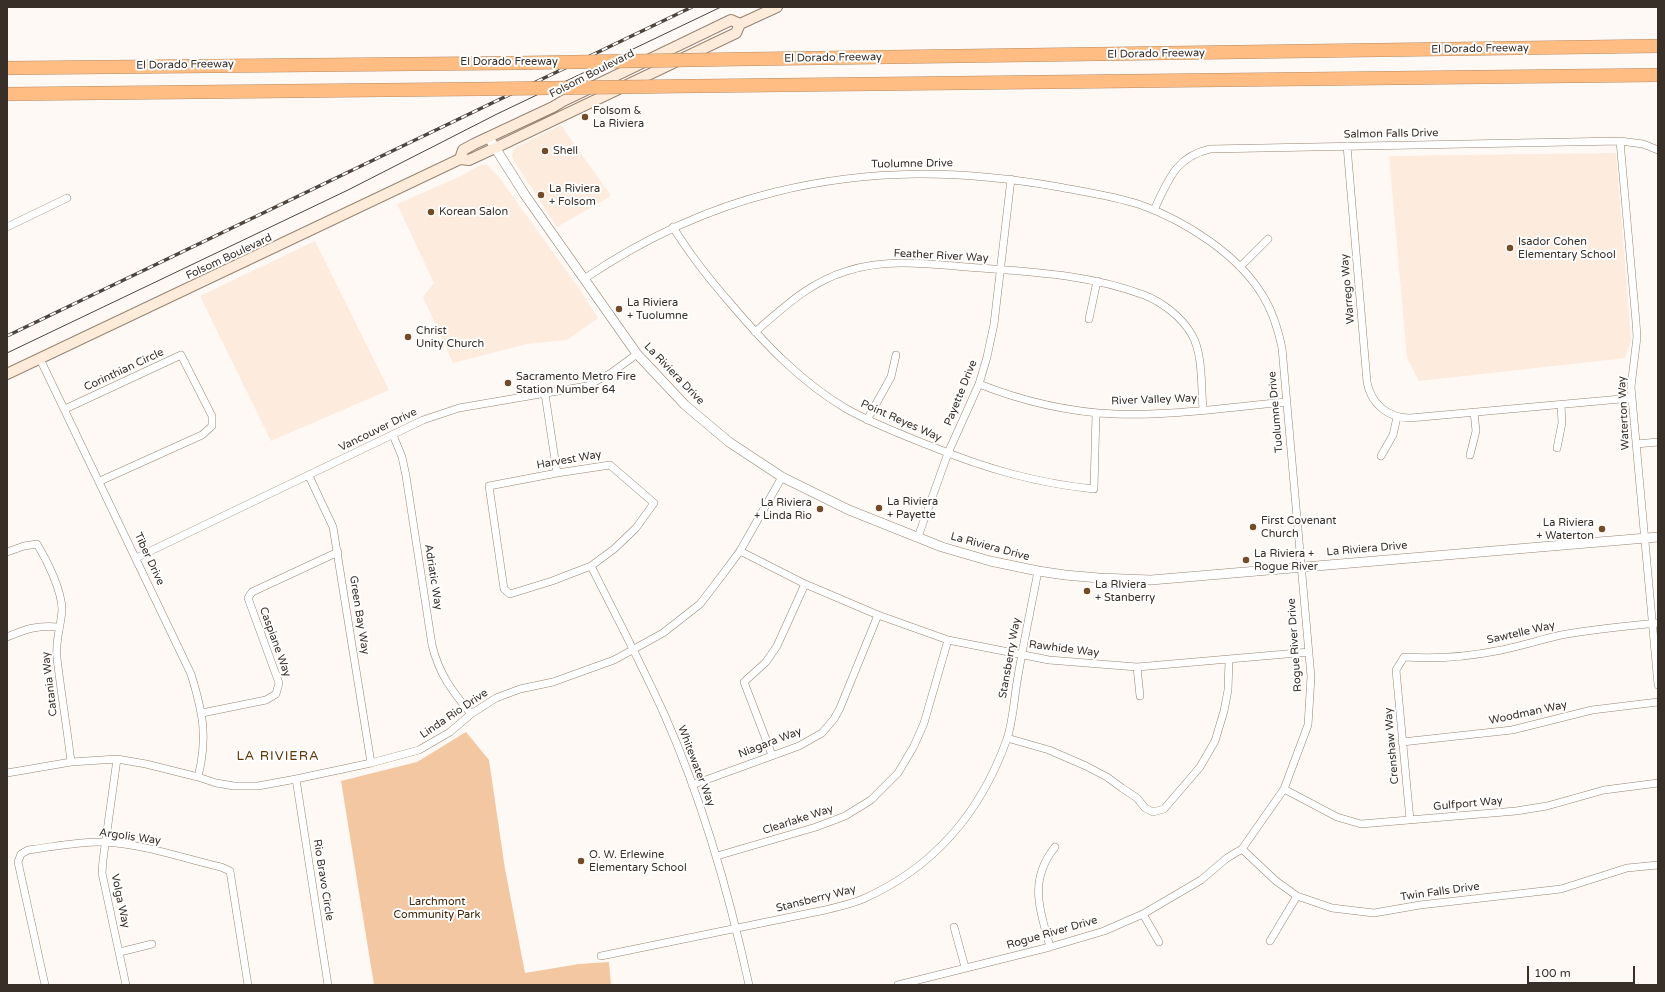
<!DOCTYPE html>
<style>
body{margin:0}
#map{position:relative;width:1665px;height:992px;overflow:hidden;background:#fef9f5;font-family:"Varela Round",sans-serif}
canvas{display:block}
.frame{position:absolute;inset:0;border:8px solid #382f28;pointer-events:none}
.scale{position:absolute;left:1527px;top:966px;width:108px;height:18px;box-sizing:border-box;border:2px solid #382f28;border-top:0;padding-left:5px;font-size:12px;line-height:14px;white-space:nowrap;color:#382f28;-webkit-text-stroke:3px #fff;paint-order:stroke}
</style>
<div id="map">
<canvas width="1665" height="992"></canvas>
<div class="frame"></div>
<div class="scale">100 m</div>
</div>
<script>
const context = document.querySelector('canvas').getContext('2d');
context.lineJoin = 'round';
function fillPath(path, color) { context.fillStyle = color; context.fill(path, 'evenodd'); }
function trace(path, color, width, dash) { context.strokeStyle = color; context.lineWidth = width; context.lineCap = dash ? 'butt' : 'round'; context.setLineDash(dash || []); context.stroke(path); }
function write(font, color, halo, rows, align = 'center') {
  context.font = font + ' "Varela Round",sans-serif'; context.lineWidth = 4; context.setLineDash([]); context.textBaseline = 'middle'; context.strokeStyle = halo; context.fillStyle = color; for (const [text, x, y, turn = 0] of rows) {
    context.save(); context.translate(x, y); context.rotate((+turn || 0) * Math.PI / 180); context.textAlign = isNaN(turn) ? turn : align; if (halo) context.strokeText(text, 0, 0); context.fillText(text, 0, 0); context.restore();
  }
}
fillPath(new Path2D(`
 M561 125 611 196 557 227 514 161 512 156 513 151 516 147Z
 M1616 153 1631 340 1625 358 1419 381 1407 358 1389 156Z
 M486 164 498 176 578 287 598 318 567 340 527 344 453 363 423 297 434 283 397 204 461 176 480 165Z
 M315 241 389 390 271 441 200 296Z`), '#fdebdd');
fillPath(new Path2D(`
 M466 732 489 760 505 869 525 973 579 964 609 962 611 985H374L341 781 417 762Z`), '#f2c7a2');
const minor = new Path2D(`
 M1620 141 1636 322 1637 337 1631 387 1658 685
 M1347 146 1367 382C1371 404 1388 418 1410 418L1632 398
 M1154 210C1168 181 1175 157 1210 149L1620 141 1643 144 1658 150
 M7 227 67 198
 M673 227C690 255 710 280 731 304 765 344 800 381 845 408 873 424 903 435 933 447 987 469 1036 483 1094 489L1096 413
 M1240 267 1268 239
 M584 279C643 239 706 209 775 192 872 168 961 170 1059 187 1086 192 1114 196 1141 205 1185 221 1238 254 1263 296 1273 312 1278 329 1282 348L1311 677 1308 725 1284 789 1242 849 1227 858 1201 880 1143 914 1104 931 1050 947 898 985
 M1089 319 1097 281
 M755 332C784 307 810 282 847 271 890 257 936 265 980 268 1035 272 1091 275 1144 295 1162 302 1182 317 1192 335 1203 354 1201 387 1203 409
 M40 359 191 674C203 713 208 737 198 777
 M979 384C1022 401 1068 412 1115 414 1172 416 1230 407 1286 402
 M545 394 557 473
 M65 409 181 355 212 416V426L202 435 100 481
 M867 420 891 377 896 355
 M393 435 402 457 406 476 432 645C439 674 452 691 471 714
 M1636 444 1658 442
 M1557 448 1562 423 1561 405
 M1470 455 1476 431 1474 412
 M1381 456 1393 435 1397 417
 M610 465 654 503 636 528 614 549 591 566 552 581 510 594 504 589 489 486 557 473Z
 M309 476 333 527 371 763
 M918 537 948 453 979 384 987 357 994 324 1011 179
 M740 551 805 584 878 615 948 640 1049 660 1137 667 1309 652
 M7 552 24 546 37 544C47 560 62 591 62 610 61 626 55 641 57 658 61 693 67 727 71 762
 M136 558 423 420 459 408 587 386 611 373 637 354
 M591 566C616 616 642 665 665 716 703 802 729 893 749 985
 M7 637C26 629 37 625 58 627
 M1137 667 1140 696
 M202 713 266 700 276 694 279 683 248 598 252 592 338 552
 M1007 738 1049 750 1086 766 1107 777 1122 788 1137 798 1145 808 1153 812 1164 809 1200 767 1215 741 1224 711 1228 690 1229 660
 M1402 742 1512 730 1592 710 1658 702
 M772 755 744 682 766 662 777 646 805 584
 M117 759 103 860 102 873 126 985
 M7 773 71 762 117 759 146 764 198 777 216 783 234 786H258L296 779 371 763 419 750 450 732 471 714 496 698 520 689 553 682 614 660 663 633 700 604 723 574 740 551 782 477
 M296 779 328 985
 M692 785 799 746 822 733 834 719 840 708 878 615
 M1284 789 1337 817 1361 824 1516 811 1547 806 1604 790 1658 783
 M1410 820 1396 670 1404 657C1435 659 1466 657 1496 651 1518 647 1539 640 1561 635 1593 629 1625 626 1658 623
 M1242 849 1276 881 1297 896 1332 908 1374 913 1420 905 1561 889 1627 868 1658 865
 M717 856 816 827 845 816 871 800 898 773 914 746 924 723 948 640
 M1143 914 1159 942
 M954 927 965 967
 M1270 941 1297 896
 M1050 947C1040 909 1028 881 1055 847
 M120 952 152 944
 M601 956 825 910C838 907 851 904 863 899 935 867 981 812 1007 739 1013 721 1014 700 1017 682 1023 645 1031 608 1038 571
 M45 985 18 862 21 854 28 850C53 847 79 841 104 842 143 844 183 858 221 867L230 871 248 985`);
const tertiary = new Path2D(`
 M489 138 525 195 637 354 685 405 729 442 782 477 849 510 942 547 990 561 1038 571 1065 575 1099 578 1151 580 1658 537`);
const secondary = new Path2D(`
 M460 159 463 150 474 144 553 107 563 101 731 20 740 24
 M7 374 460 159 469 160 495 148 736 33 740 24 777 7`);
const motorway = new Path2D(`
 M749 59 1658 46
 M7 68 516 63
 M696 86 1658 75
 M7 94 479 89`);
trace(minor, '#988472', 8);
trace(tertiary, '#988472', 10);
trace(secondary, '#988472', 12);
trace(motorway, '#b98b63', 14);
trace(minor, '#fff', 7);
trace(tertiary, '#fff', 9);
trace(secondary, '#ffebda', 10);
trace(motorway, '#ffbd83', 13);
trace(new Path2D(`
 M7 353 348 190 497 114 721 7`), '#4e453e', 1);
const rail = new Path2D(`
 M7 336 692 7`);
trace(rail, '#4e453e', 3.5);
trace(rail, '#fff', 2, [6]);
const motorwayBridge = new Path2D(`
 M516 63 749 59
 M479 89 696 86`);
trace(motorwayBridge, '#b98b63', 14, []);
trace(motorwayBridge, '#ffbd83', 13);
for (const [x, y, r, color] of [
 [585,117,4,"#724c29"],
 [545,151,4,"#724c29"],
 [541,195,4,"#724c29"],
 [431,212,4,"#724c29"],
 [1510,248,4,"#724c29"],
 [619,309,4,"#724c29"],
 [408,337,4,"#724c29"],
 [508,383,4,"#724c29"],
 [879,508,4,"#724c29"],
 [820,509,4,"#724c29"],
 [1253,527,4,"#724c29"],
 [1602,529,4,"#724c29"],
 [1246,560,4,"#724c29"],
 [1087,591,4,"#724c29"],
 [581,861,4,"#724c29"]
]) { const dot = new Path2D(); dot.arc(x, y, r, 0, 2 * Math.PI); context.fillStyle = color; context.fill(dot); trace(dot, '#fff', 1.5); }
write('11px', '#382f28', '#fff', [
 ["El Dorado Freeway",1480,49,-1],
 ["El Dorado Freeway",1156,54,-1],
 ["El Dorado Freeway",833,58,-1],
 ["El Dorado Freeway",509,62],
 ["El Dorado Freeway",185,65,-1],
 ["Folsom Boulevard",592,74,-27],
 ["Salmon Falls Drive",1391,134,-1],
 ["Tuolumne Drive",912,164,-1],
 ["Feather River Way",941,256,3],
 ["Folsom Boulevard",229,257,-25],
 ["Warrego Way",1348,289,-95],
 ["Corinthian Circle",124,370,-25],
 ["La Riviera Drive",674,374,46],
 ["Payette Drive",961,393,-68],
 ["River Valley Way",1154,400,-2],
 ["Tuolumne Drive",1276,412,-95],
 ["Waterton Way",1624,413,-93],
 ["Point Reyes Way",901,421,24],
 ["Vancouver Drive",378,430,-26],
 ["Harvest Way",569,460,-10],
 ["La Riviera Drive",990,547,15],
 ["La Riviera Drive",1367,549,-5],
 ["Tiber Drive",149,559,65],
 ["Adriatic Way",433,577,81],
 ["Green Bay Way",359,615,81],
 ["Sawtelle Way",1521,633,-13],
 ["Caspiane Way",275,642,70],
 ["Rogue River Drive",1295,645,-94],
 ["Rawhide Way",1064,649,7],
 ["Stansberry Way",1010,658,-80],
 ["Catania Way",50,684,-97],
 ["Woodman Way",1528,713,-12],
 ["Linda Rio Drive",454,714,-34],
 ["Niagara Way",770,743,-21],
 ["Crenshaw Way",1392,746,-95],
 ["Whitewater Way",696,766,69],
 ["Gulfport Way",1468,804,-5],
 ["Clearlake Way",798,820,-18],
 ["Argolis Way",130,837,8],
 ["Rio Bravo Circle",323,880,81],
 ["Twin Falls Drive",1440,892,-8],
 ["Stansberry Way",816,899,-14],
 ["Volga Way",120,901,78],
 ["Rogue River Drive",1052,933,-16]
]);
write('11px', '#382f28', '#fff', [
 ["Folsom &",593,111],
 ["La Riviera",593,124],
 ["Shell",553,151],
 ["La Riviera",549,189],
 ["+ Folsom",549,202],
 ["Korean Salon",439,212],
 ["Isador Cohen",1518,242],
 ["Elementary School",1518,255],
 ["La Riviera",627,303],
 ["+ Tuolumne",627,316],
 ["Christ",416,331],
 ["Unity Church",416,344],
 ["Sacramento Metro Fire",516,377],
 ["Station Number 64",516,390],
 ["La Riviera",887,502],
 ["+ Payette",887,515],
 ["La Riviera",812,503,"right"],
 ["+ Linda Rio",812,516,"right"],
 ["First Covenant",1261,521],
 ["Church",1261,534],
 ["La Riviera",1594,523,"right"],
 ["+ Waterton",1594,536,"right"],
 ["La Riviera +",1254,554],
 ["Rogue River",1254,567],
 ["La RIviera",1095,585],
 ["+ Stanberry",1095,598],
 ["O. W. Erlewine",589,855],
 ["Elementary School",589,868]
], 'left');
write('11px', '#3f2304', '#fff', [
 ["Larchmont",437,902],
 ["Community Park",437,915]
]);
context.letterSpacing = '1px';
write('13px', '#60370a', '#fff', [
 ["LA RIVIERA",278,757]
]);
context.letterSpacing = '0px';
</script>
